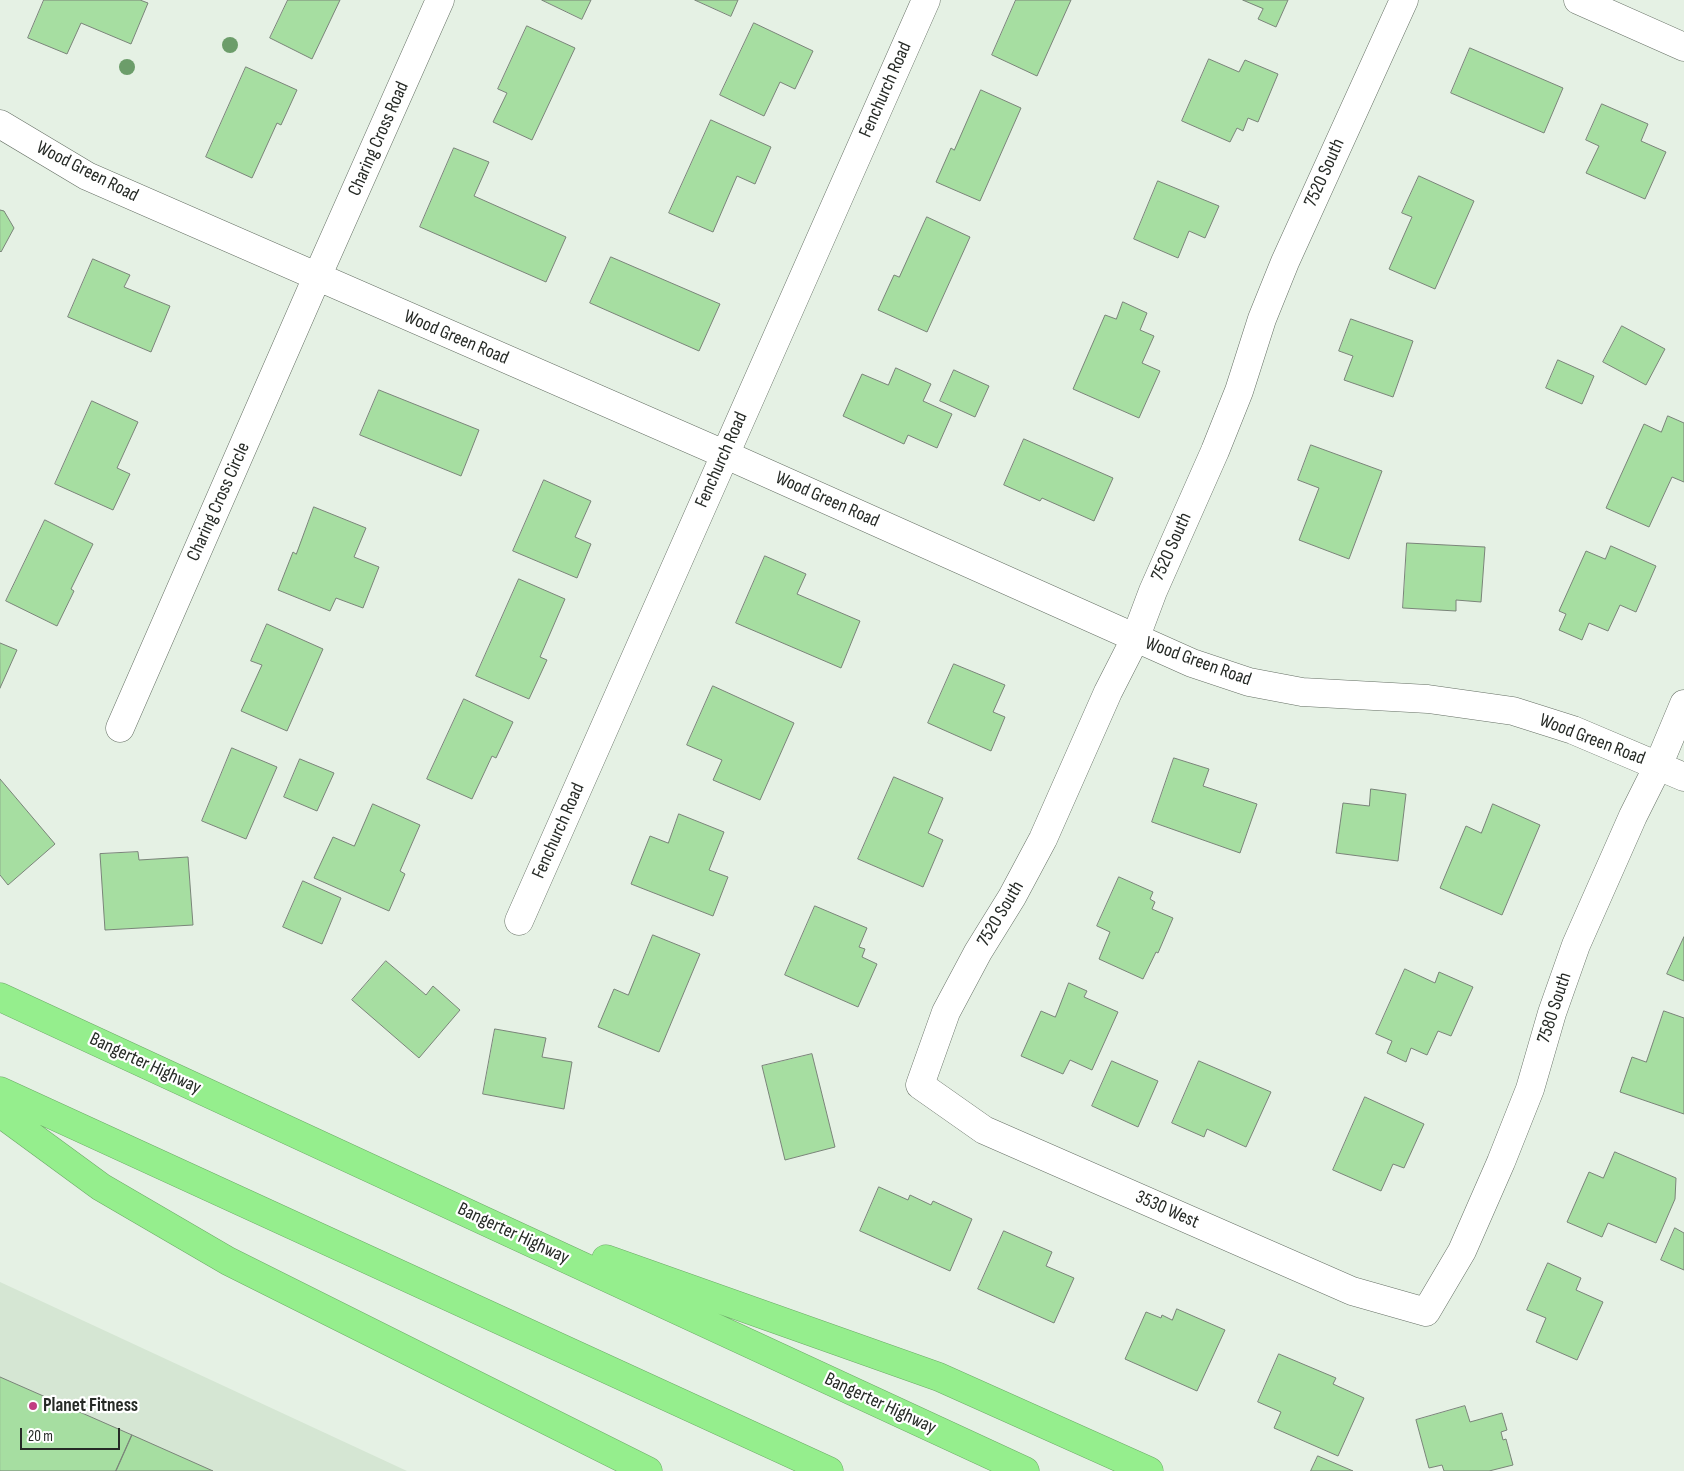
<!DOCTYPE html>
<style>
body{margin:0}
#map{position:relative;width:1684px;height:1471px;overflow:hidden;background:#e5f1e4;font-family:"Sofia Sans Condensed",sans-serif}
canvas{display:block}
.scale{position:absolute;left:20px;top:1428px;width:100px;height:22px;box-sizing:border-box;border:2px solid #262a26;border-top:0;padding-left:6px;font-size:15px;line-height:18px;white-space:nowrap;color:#262a26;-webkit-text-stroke:4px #fff;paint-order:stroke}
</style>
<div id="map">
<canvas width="1684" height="1471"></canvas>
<div class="scale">20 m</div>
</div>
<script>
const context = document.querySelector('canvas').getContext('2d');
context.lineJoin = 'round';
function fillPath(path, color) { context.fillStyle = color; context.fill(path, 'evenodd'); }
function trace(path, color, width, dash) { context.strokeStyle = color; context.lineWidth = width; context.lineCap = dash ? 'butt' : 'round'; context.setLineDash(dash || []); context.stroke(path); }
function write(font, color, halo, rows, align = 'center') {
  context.font = font + ' "Sofia Sans Condensed",sans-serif'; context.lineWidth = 4.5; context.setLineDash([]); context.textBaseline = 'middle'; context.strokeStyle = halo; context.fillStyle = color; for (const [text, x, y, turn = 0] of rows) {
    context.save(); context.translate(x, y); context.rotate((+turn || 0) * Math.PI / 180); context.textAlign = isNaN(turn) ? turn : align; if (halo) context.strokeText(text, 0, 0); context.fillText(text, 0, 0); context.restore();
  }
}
fillPath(new Path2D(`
 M0 1282 407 1471H0Z`), '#d5e6d3');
const building = new Path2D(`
 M44 0H140L148 3 131 44 81 23 67 54 28 38Z
 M288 0H340L312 59 270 38Z
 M542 0H591L582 19Z
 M695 0H738L731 16Z
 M1016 0H1071L1037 76 992 55Z
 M1243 0H1288L1276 27 1258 19 1263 9Z
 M754 23 813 51 795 89 780 82 764 116 720 95Z
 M527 26 575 48 532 140 493 122 507 93 498 89Z
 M1470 48 1563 88 1544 133 1451 93Z
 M1209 59 1239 72 1245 60 1278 74 1258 122 1248 118 1243 131 1237 128 1230 142 1182 121Z
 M246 67 297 90 281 125 277 123 252 178 206 157Z
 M981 90 1021 108 980 201 936 182 951 148 954 150Z
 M1602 104 1648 124 1641 141 1666 152 1645 199 1586 173 1599 146 1586 140Z
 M711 120 771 147 755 184 737 176 713 232 669 213Z
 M454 148 489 162 474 196 566 237 546 282 420 227Z
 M1419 176 1474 201 1435 289 1389 269 1412 217 1402 213Z
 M1158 181 1219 206 1205 238 1189 231 1178 258 1134 239Z
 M0 210 4 211 14 228 1 252 0 251Z
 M927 217 970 237 927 332 878 310 894 275 899 277Z
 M611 257 720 304 699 351 590 303Z
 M93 259 130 275 124 287 170 306 151 352 68 317Z
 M1123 302 1147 313 1140 330 1154 336 1142 363 1160 371 1139 418 1073 389 1105 315 1116 319Z
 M1351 319 1413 341 1393 397 1344 380 1353 356 1339 351Z
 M1622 326 1665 349 1646 385 1603 362Z
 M1558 360 1594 376 1582 404 1546 388Z
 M896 368 931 384 923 401 952 414 937 448 908 435 904 444 843 416 862 374 888 385Z
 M954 370 989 386 975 417 940 401Z
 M379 390 479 430 461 476 360 435Z
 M92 401 138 422 117 468 130 474 113 510 55 484Z
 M1668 416 1684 423V482L1672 477 1649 527 1606 508 1644 424 1661 432Z
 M1024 439 1113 478 1094 521 1042 498 1040 501 1004 485Z
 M1311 445 1382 471 1349 559 1299 540 1319 488 1298 480Z
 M544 480 591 501 575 537 591 544 577 578 513 551Z
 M314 507 366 528 354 557 379 567 363 608 336 598 330 611 278 590 293 552 296 554Z
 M45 520 93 544 71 589 74 591 57 626 6 601Z
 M1407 543 1485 547 1481 602 1456 600V611L1403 608Z
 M1611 546 1656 566 1636 612 1620 605 1608 631 1589 623 1582 640 1559 630 1566 614 1559 611 1586 551 1605 559Z
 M765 556 806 574 797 594 860 621 841 668 736 623Z
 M519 579 565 599 540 657 547 660 529 699 476 676Z
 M267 624 323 649 287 731 241 711 262 665 251 661Z
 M0 643 17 650 0 688Z
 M954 664 1005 685 993 712 1005 717 991 751 928 723Z
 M713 686 794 723 760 800 713 780 722 760 687 745Z
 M464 699 513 722 496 758 492 756 472 799 427 779Z
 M232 748 277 767 246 839 202 821Z
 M1174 758 1209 769 1203 786 1257 804 1240 853 1152 822Z
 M300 759 334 773 317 811 284 797Z
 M894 777 943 798 928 833 943 840 923 887 858 859Z
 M0 779 55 844 8 885 0 875Z
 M1371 789 1406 794 1398 861 1336 853 1343 803 1369 806Z
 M373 804 420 825 400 871 405 874 389 911 314 878 333 837 354 846Z
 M1493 804 1540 825 1502 915 1440 888 1466 826 1481 833Z
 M679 814 724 832 709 870 728 877 713 916 631 884 650 836 668 843Z
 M138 852 139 860 188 857 193 925 105 930 100 854Z
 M1119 877 1153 892 1150 899 1155 902 1152 909 1173 918 1158 953 1156 952 1143 979 1099 959 1110 932 1097 926Z
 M303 881 341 898 322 944 283 927Z
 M815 906 867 928 859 947 865 949 862 957 877 964 858 1007 785 975Z
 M653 935 700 954 659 1052 598 1027 614 989 628 995Z
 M1684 937V981L1667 974Z
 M386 961 426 995 433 986 460 1010 419 1058 352 1000Z
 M1405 969 1435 983 1439 972 1473 987 1451 1036 1438 1031 1427 1055 1411 1048 1406 1062 1387 1053 1392 1041 1376 1034Z
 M1069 983 1087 991 1084 997 1118 1012 1092 1070 1070 1060 1063 1074 1021 1056 1041 1011 1055 1017Z
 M1664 1011 1684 1018V1114L1620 1092 1632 1057 1646 1062Z
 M495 1029 546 1038 542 1057 572 1062 564 1109 483 1094Z
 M812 1054 835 1147 785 1160 762 1066Z
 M1112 1061 1158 1081 1138 1127 1092 1106Z
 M1199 1061 1271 1092 1246 1147 1207 1129 1204 1137 1172 1123Z
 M1365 1097 1424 1124 1404 1168 1393 1164 1381 1191 1333 1170Z
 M1615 1152 1676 1178 1675 1199 1656 1243 1608 1223 1602 1237 1567 1222 1589 1172 1603 1178Z
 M879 1187 908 1200 910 1195 931 1205 933 1201 972 1219 950 1271 860 1231Z
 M1675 1228 1684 1233V1270L1661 1260Z
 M1004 1231 1052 1252 1046 1266 1074 1278 1054 1323 978 1289Z
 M1548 1263 1581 1278 1576 1290 1603 1302 1577 1360 1536 1342 1546 1318 1527 1310Z
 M1177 1309 1225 1330 1197 1391 1125 1359 1146 1312 1161 1318 1162 1315 1172 1320Z
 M1279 1354 1336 1378 1333 1384 1364 1398 1338 1456 1274 1428 1281 1412 1258 1402Z
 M0 1377 132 1435 116 1471H0Z
 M1465 1406 1470 1422 1502 1413 1507 1430 1501 1432 1503 1440 1506 1439 1513 1465 1489 1471H1444L1442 1465 1429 1468 1416 1420Z
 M132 1435 213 1471H116Z
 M1318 1456 1353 1471H1311Z`);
fillPath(building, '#a6dea1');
trace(building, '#7a8479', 1);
const minor = new Path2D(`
 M1404 0 1285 262 1262 319 1239 391 1215 451 1153 591 1135 639 1108 692 1043 839 1012 897 978 952 946 1012 920 1085 984 1130 1352 1291 1426 1312 1462 1251 1501 1162 1530 1089 1552 1013 1576 945 1633 816 1658 766 1684 704
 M1578 0 1684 47
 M0 124 87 176 724 454 1192 663 1249 682 1302 692 1428 699 1513 711 1573 730 1684 777
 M120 728 317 277 440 0
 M519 921 926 0`);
const highway = new Path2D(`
 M0 997 1025 1471
 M0 1091 829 1471
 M0 1113 101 1187 228 1261 648 1471
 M606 1259 939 1377 1149 1471`);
trace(minor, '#656f64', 29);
trace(highway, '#6ea969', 29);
trace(minor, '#fff', 28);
trace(highway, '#95ee8d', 28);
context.fillStyle = '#6c9d6a';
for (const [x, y] of [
 [230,45],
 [127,67]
]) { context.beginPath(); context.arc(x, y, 8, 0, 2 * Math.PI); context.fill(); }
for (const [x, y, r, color] of [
 [33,1406,5,"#c13d82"]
]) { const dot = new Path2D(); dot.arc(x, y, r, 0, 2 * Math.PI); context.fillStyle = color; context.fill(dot); trace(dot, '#fff', 2); }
write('19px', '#262a26', '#fff', [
 ["Fenchurch Road",886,90,-66],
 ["Charing Cross Road",379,139,-66],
 ["Wood Green Road",87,172,27],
 ["7520 South",1325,173,-66],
 ["Wood Green Road",456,338,23],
 ["Fenchurch Road",722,460,-66],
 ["Wood Green Road",827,500,24],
 ["Charing Cross Circle",219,502,-66],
 ["7520 South",1172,547,-66],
 ["Wood Green Road",1198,662,20],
 ["Wood Green Road",1592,740,21],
 ["Fenchurch Road",559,831,-66],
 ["7520 South",1001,914,-59],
 ["7580 South",1555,1008,-72],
 ["Bangerter Highway",145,1064,25],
 ["3530 West",1167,1210,24],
 ["Bangerter Highway",513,1234,25],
 ["Bangerter Highway",880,1404,25]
]);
write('bold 19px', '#262a26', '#fff', [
 ["Planet Fitness",43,1406]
], 'left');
</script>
